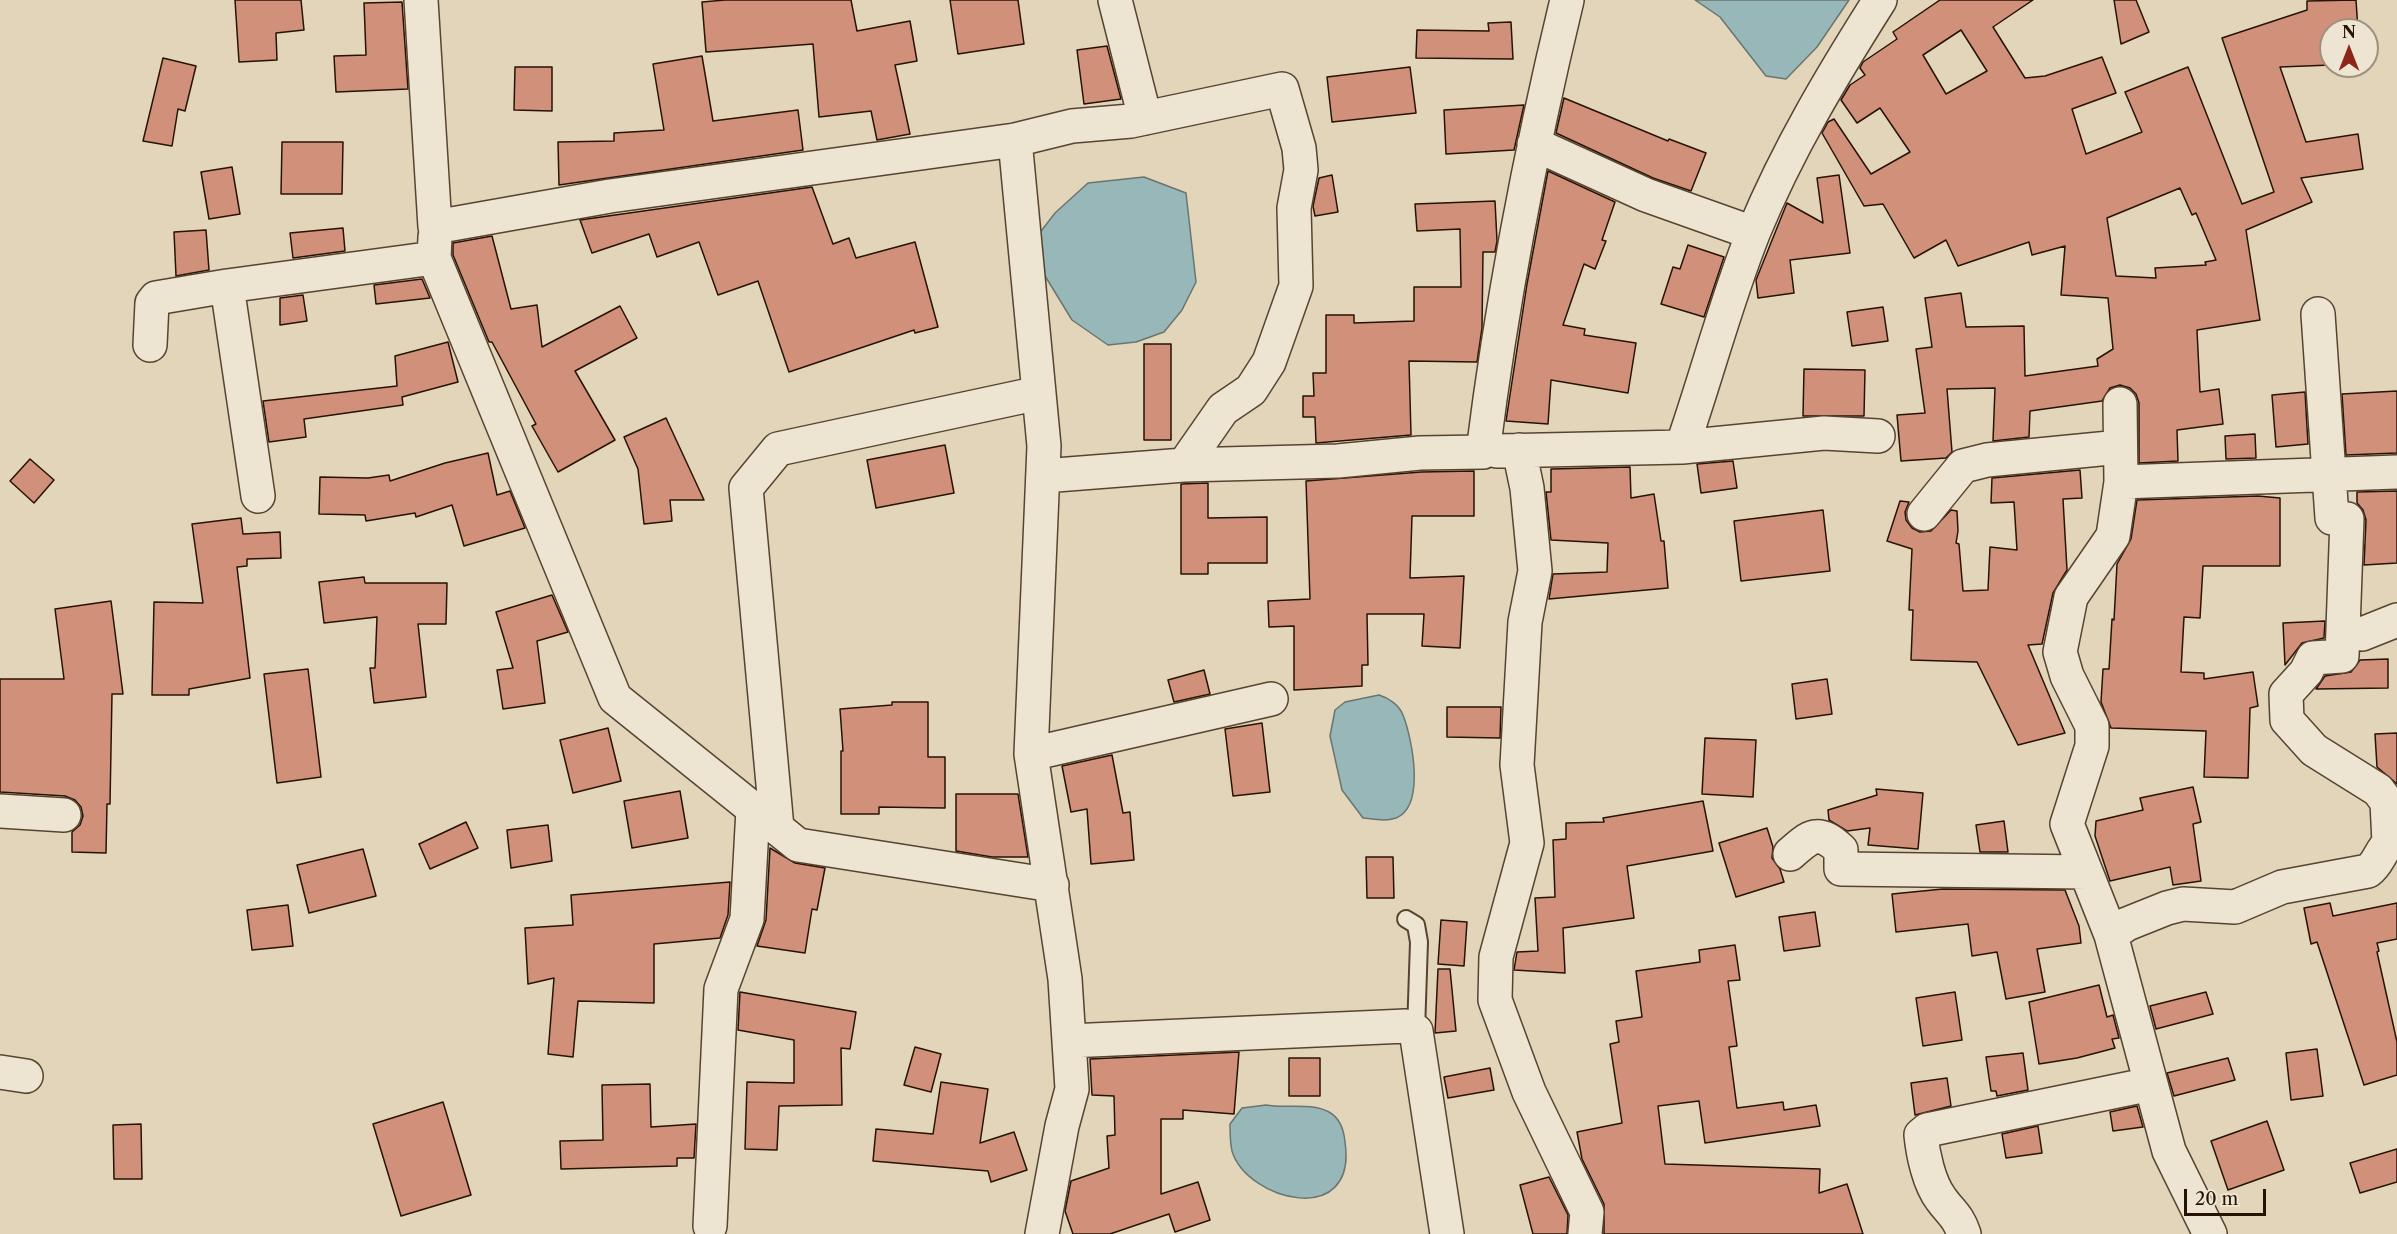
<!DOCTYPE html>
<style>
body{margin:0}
#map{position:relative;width:2397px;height:1234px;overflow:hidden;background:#e3d5ba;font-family:"Libre Caslon Text",serif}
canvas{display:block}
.north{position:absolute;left:2319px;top:18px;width:60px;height:60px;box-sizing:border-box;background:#ede4d2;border:2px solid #9e907f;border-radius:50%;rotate:0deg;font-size:16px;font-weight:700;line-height:24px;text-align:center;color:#271303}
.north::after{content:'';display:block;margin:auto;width:21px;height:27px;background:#8f2418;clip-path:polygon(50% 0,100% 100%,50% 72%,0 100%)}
.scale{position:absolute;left:2184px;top:1189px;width:82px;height:27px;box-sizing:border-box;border:3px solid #271303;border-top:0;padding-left:8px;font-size:18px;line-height:21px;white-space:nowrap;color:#271303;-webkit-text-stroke:4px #ede4d2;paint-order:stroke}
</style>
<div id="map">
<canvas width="2397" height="1234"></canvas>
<div class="north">N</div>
<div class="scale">20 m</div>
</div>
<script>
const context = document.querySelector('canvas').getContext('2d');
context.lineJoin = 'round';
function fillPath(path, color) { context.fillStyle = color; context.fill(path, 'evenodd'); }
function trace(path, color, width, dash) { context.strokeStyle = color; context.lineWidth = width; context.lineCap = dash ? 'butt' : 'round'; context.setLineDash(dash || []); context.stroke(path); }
const water = new Path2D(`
 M1695 0H1849L1817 47 1786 79 1766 76 1720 17Z
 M1144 177 1186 193 1196 282 1182 310 1164 332 1136 342 1108 345 1072 320 1042 271 1035 239 1055 213 1088 183Z
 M1379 695C1389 698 1399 705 1403 715 1412 738 1426 806 1396 818 1385 822 1374 819 1363 818L1342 790 1330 736 1335 710 1345 702Z
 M1266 1105C1286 1109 1310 1102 1329 1112 1340 1118 1344 1131 1345 1142 1358 1229 1247 1201 1232 1151 1230 1143 1230 1132 1230 1124L1242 1108Z`);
fillPath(water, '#97b7b8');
trace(water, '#6a7570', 1.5);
const building = new Path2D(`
 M235 0H301L304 30 276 33 277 60 239 62Z
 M725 0H851L857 31 910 21 917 61 895 65 910 134 877 140 871 111 819 117 813 44 706 52 702 2Z
 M950 0H1018L1024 44 958 54Z
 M1940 0H2033L1993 27 2025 78 2045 76 2102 57 2116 93 2072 109 2086 154 2142 132 2125 92 2188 67 2242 204 2274 192 2222 38 2307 10V1L2356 0 2358 30H2331V65L2280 67 2306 142 2358 134 2363 169 2301 178 2312 202 2246 230 2260 320 2197 330 2200 392 2219 389 2223 424 2177 430 2178 461 2139 463V403L2136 394 2130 388 2120 385 2110 388 2102 401 2030 411 2029 437 1993 441 1995 388 1947 389 1952 452 1946 458 1901 461 1897 415 1925 413 1916 349 1932 347 1925 298 1961 293 1966 327 2024 326 2025 376 2098 366 2097 359 2113 349 2108 298 2061 295 2065 246 2032 255 2029 242 1958 266 1946 240 1914 258 1883 204 1864 206 1822 133 1828 122 1834 119 1871 174 1910 152 1880 108 1857 123 1841 100 1850 85 1865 75 1860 68 1863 62 1897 39 1893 32ZM1961 30 1987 71 1946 94 1923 55ZM2180 188 2192 215 2196 213 2216 260 2205 262 2206 265 2155 268 2156 278 2116 276 2107 218Z
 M2114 0H2136L2149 32 2121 44Z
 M402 2 408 89 336 92 334 56 366 55 364 3Z
 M1511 22 1513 59 1416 58 1417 30 1489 31 1488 23Z
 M1107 46 1121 99 1084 104 1077 50Z
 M702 56 713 121 798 110 803 150 559 185 558 142 614 141V133L664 130 653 64Z
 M163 58 196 66 185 111 178 109 172 146 143 141Z
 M515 67H552V111L514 110Z
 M1410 67 1416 113 1332 122 1327 77Z
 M1564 98 1668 141 1669 139 1706 153 1691 191 1653 178 1556 133Z
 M1524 105 1514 150 1446 154 1444 110Z
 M282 142H343L342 194H281Z
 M232 167 240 214 209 219 201 172Z
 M1548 171 1615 202 1602 240 1606 241 1595 269 1584 264 1563 325 1585 329 1584 335 1636 343 1628 393 1551 380 1548 424 1506 421 1527 284Z
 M1332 175 1338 212 1315 216 1313 206 1319 178Z
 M1839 175 1850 253 1790 260 1794 293 1758 298 1756 280 1787 203 1823 223 1817 178Z
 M812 187 833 244 849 238 856 258 915 242 938 327 915 333 914 330 789 372 758 281 718 295 699 242 657 257 649 234 592 253 580 220Z
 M1495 201 1497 241 1495 252H1483L1482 328 1477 362 1409 361 1411 435 1316 443 1315 417H1303V396H1314L1313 373H1326V315H1354V323L1414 321V287H1461L1460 229 1417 231 1415 204Z
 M343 228 345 251 293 258 290 233Z
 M206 230 209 270 176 276 174 232Z
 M492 236 511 309 537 305 542 347 620 306 637 338 575 371 615 440 558 472 532 426 536 424 492 342H489L453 255V243Z
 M1688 245 1724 257 1704 317 1661 304 1673 267 1680 269Z
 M422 279 430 298 376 304 374 285Z
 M303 295 307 321 280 325V298Z
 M1883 307 1888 341 1852 346 1847 312Z
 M448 342 458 382 402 397 403 405 304 419 306 437 269 442 263 401 397 386 395 356Z
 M1144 344H1171V440H1144Z
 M1804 369 1865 370 1864 416H1803Z
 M2397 391V453L2346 455 2342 394Z
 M2305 392 2308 444 2276 447 2272 395Z
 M666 418 704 500H670L672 521 644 524 638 469 624 437Z
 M2255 434 2256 458 2226 459 2225 436Z
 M945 445 954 493 876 508 867 460Z
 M488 453 497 495 510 491 525 528 464 546 452 505 416 517 415 513 366 521 365 515 319 514 320 477 368 478 389 475 390 481 445 463Z
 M30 459 54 480 34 503 10 481Z
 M1733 461 1737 488 1701 493 1697 464Z
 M1630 467 1631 498 1654 494 1661 541H1664L1668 588 1549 599 1553 574 1607 572 1608 543 1551 540 1546 492H1551V469Z
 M2080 470 2082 498 2063 499 2067 570 2053 593 2042 644 2028 645 2065 733 2018 745 1977 662 1911 660 1913 610H1909L1912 549 1887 541 1900 501 1909 502 1905 512 1906 520 1912 528 1920 532 1931 531 1951 510 1957 511 1958 531 1956 543 1959 544 1963 591 1988 590 1990 547 2017 550 2014 502 1991 503 1992 478Z
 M1474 471V516H1412L1410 578 1464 576 1460 648 1422 646 1424 614H1367L1368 665H1362V686L1294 690V626L1269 627 1268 601 1310 599 1306 481 1421 472Z
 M1208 483V518L1267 517V563H1208V574H1181V484Z
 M2397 491V563L2364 565 2366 520 2363 510 2357 503V492Z
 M2258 496 2280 498V566H2203L2200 618 2184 617 2181 672 2204 673V679L2253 672 2258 706 2250 708 2248 778 2204 777 2206 731 2111 728 2101 702 2103 669H2109L2112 619 2114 620 2117 564 2131 539 2137 500Z
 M1823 510 1830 571 1741 581 1734 521Z
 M241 518 243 534 280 532 281 558 247 559V566L237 567 250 678 189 689V695H152L154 602 203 603 192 524Z
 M364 577 365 583H447L446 624H418L426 697 374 703 370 668H375L377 617 324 623 319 582Z
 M552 595 568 632 537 641 545 703 503 709 497 670 513 668 496 612Z
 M111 601 123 694H112L110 804H107L106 853 72 852V832L80 825 83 816 81 807 75 800 65 796 0 792V679H64L55 609Z
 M2325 621 2324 638 2302 643 2285 665 2283 623Z
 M2388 659V688L2316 689 2325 676 2351 672 2360 660Z
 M308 669 321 777 277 783 264 674Z
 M1204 670 1210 694 1174 702 1168 680Z
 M1827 679 1832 714 1796 719 1792 684Z
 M892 702H928V757H945V808L879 807V814H841V751H843L840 709 892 705Z
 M1447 707H1501L1500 738 1447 737Z
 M1262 723 1270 792 1233 796 1225 729Z
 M608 728 621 781 573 793 560 740Z
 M2397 733V784L2377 767 2375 734Z
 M1705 738 1756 740 1753 797 1702 794Z
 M1112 755 1123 813 1130 812 1134 860 1091 864 1087 809 1071 812 1062 766Z
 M2193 787 2201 822 2193 824 2201 881 2173 885 2170 867 2110 881 2095 836 2096 821 2143 810 2140 798Z
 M1876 789 1923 793 1918 849 1868 845 1870 828 1847 831 1829 820 1828 810 1877 795Z
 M680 791 688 838 632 848 624 801Z
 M956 794H1018L1028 857H992L956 851Z
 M1703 801 1713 851 1627 866 1634 918 1563 928 1565 973 1514 970 1517 952 1538 951 1535 898 1555 897 1553 840 1566 839V823L1604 822 1603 818Z
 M2004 821 2008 852H1980L1976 825Z
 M466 822 478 848 430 869 419 844Z
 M548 825 552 861 511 868 507 830Z
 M1767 828 1773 847 1772 858 1780 869 1784 882 1736 897 1719 843Z
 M770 848 795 863 825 868 817 910 812 909 805 953 757 946 766 920Z
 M363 849 376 896 309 913 297 865Z
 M1366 857H1393L1394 898H1367Z
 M730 882 728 915 720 938 654 944V1003L578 1001 573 1057 548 1054 554 978 528 984 525 928 573 925 571 895Z
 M1943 889 2065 890 2079 926 2081 943 2037 949 2045 992 2006 999 1997 952 1972 956 1968 924 1896 932 1892 894Z
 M2330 903 2333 916 2397 903V939L2377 943 2379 951 2377 952 2397 1042V1075L2364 1085 2317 942 2311 944 2304 908Z
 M288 905 293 946 252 950 247 910Z
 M1815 912 1820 946 1784 951 1779 917Z
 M1441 920 1467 922 1464 966 1438 964Z
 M1735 945 1740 980 1728 981 1737 1046 1729 1047 1737 1108 1783 1102 1784 1110 1816 1105 1820 1126 1705 1143 1699 1101 1658 1106 1665 1164 1820 1169 1819 1193 1847 1184 1863 1234H1604V1204L1582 1159 1577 1132 1622 1123 1610 1044 1619 1042 1616 1021 1642 1017 1636 971 1700 962 1699 950Z
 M1438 969H1450L1456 1031 1435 1033Z
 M2099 985 2107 1017 2113 1015 2119 1038 2112 1039 2115 1048 2077 1058 2039 1064 2029 1002Z
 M740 992 856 1012 850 1049 841 1048 842 1105 779 1106 777 1150 745 1149 747 1082 794 1083V1040L738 1030Z
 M1955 992 1962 1040 1923 1046 1916 998Z
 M2206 992 2213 1014 2156 1029 2150 1006Z
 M915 1047 941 1054 931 1092 904 1085Z
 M2317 1049 2323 1096 2291 1100 2286 1053Z
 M1239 1052 1234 1114 1183 1110V1119H1161V1194L1198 1182 1210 1220 1175 1232 1169 1214 1110 1234H1073L1065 1211 1071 1181 1109 1168 1107 1136 1115 1135 1114 1096 1092 1095 1090 1059Z
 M2023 1053 2028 1090 1997 1096 1996 1091H1991L1986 1057Z
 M1289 1058H1320V1096H1289Z
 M2228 1058 2235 1080 2174 1096 2167 1073Z
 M1490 1068 1494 1090 1448 1098 1444 1077Z
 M1947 1078 1951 1106 1915 1115 1911 1083Z
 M941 1082 988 1089 980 1143 1014 1132 1027 1170 991 1182 988 1171 873 1161 876 1129 933 1134Z
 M650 1084 651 1127 696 1124 694 1158H677V1166L561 1169 560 1141 603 1140 602 1085Z
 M443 1102 471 1195 401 1216 373 1124Z
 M2137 1106 2143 1127 2113 1131 2110 1112Z
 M2267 1121 2284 1170 2228 1190 2211 1141Z
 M141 1124 142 1179H114L113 1125Z
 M2038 1126 2042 1153 2006 1158 2002 1134Z
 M2397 1149V1182L2360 1193 2350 1163Z
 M1549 1177 1568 1215 1567 1234H1533L1520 1185Z`);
fillPath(building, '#d09079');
trace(building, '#271303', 1.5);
const service = new Path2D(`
 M1406 919 1416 925 1419 942 1416 1031`);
const minor = new Path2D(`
 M421 0 435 227 610 196 1015 140 1072 126 1131 121 1282 89 1299 148 1301 170 1294 208 1296 286 1269 362 1251 390 1223 409 1184 465
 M1115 0 1145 118
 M1015 140 1044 446 1031 754 1065 979 1072 1089 1062 1126 1042 1234
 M1534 144 1646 195 1753 233
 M434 258 615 698 798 845 1052 885
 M150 345 152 303 156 298 227 286
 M2120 404 2121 482 2113 536 2071 597 2060 652 2067 676 2092 726V746L2067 824 2111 935 2169 1151 2210 1234
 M1682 447C1707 375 1726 301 1754 231 1788 149 1833 74 1880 0
 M1519 450 1527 488 1535 571 1525 622 1517 765 1527 843 1496 957 1495 1000 1529 1092 1587 1212 1585 1234
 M1497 451 1682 447 1824 433 1878 436
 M1043 476 1184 465 1338 461 1420 453 1483 452C1502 299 1531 149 1567 0
 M2121 482 2397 472
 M258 496 227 286 434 258 435 237
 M1924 514 1963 466 1987 460 2120 447
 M2344 630 2362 634 2397 620
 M1031 754 1271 699
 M0 811 64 815
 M777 828 746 488 778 449 1039 393
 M1790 854C1810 836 1819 828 1841 850V869L2086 872
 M2111 935 2127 924 2167 908 2183 904 2235 907 2282 887 2368 871C2378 864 2380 852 2389 843L2387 802 2378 790 2314 750 2287 720 2286 694 2306 672 2313 658 2342 656 2347 519 2332 518 2318 314
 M1069 1041 1406 1026 1416 1031 1447 1234
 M0 1072 26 1076
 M710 1226 721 989 747 919 753 809
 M1964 1234C1958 1216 1951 1213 1941 1199 1929 1183 1923 1155 1921 1135L1927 1130 2151 1084`);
trace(service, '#564431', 20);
trace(minor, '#564431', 36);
trace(service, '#ede4d2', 16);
trace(minor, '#ede4d2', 33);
</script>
